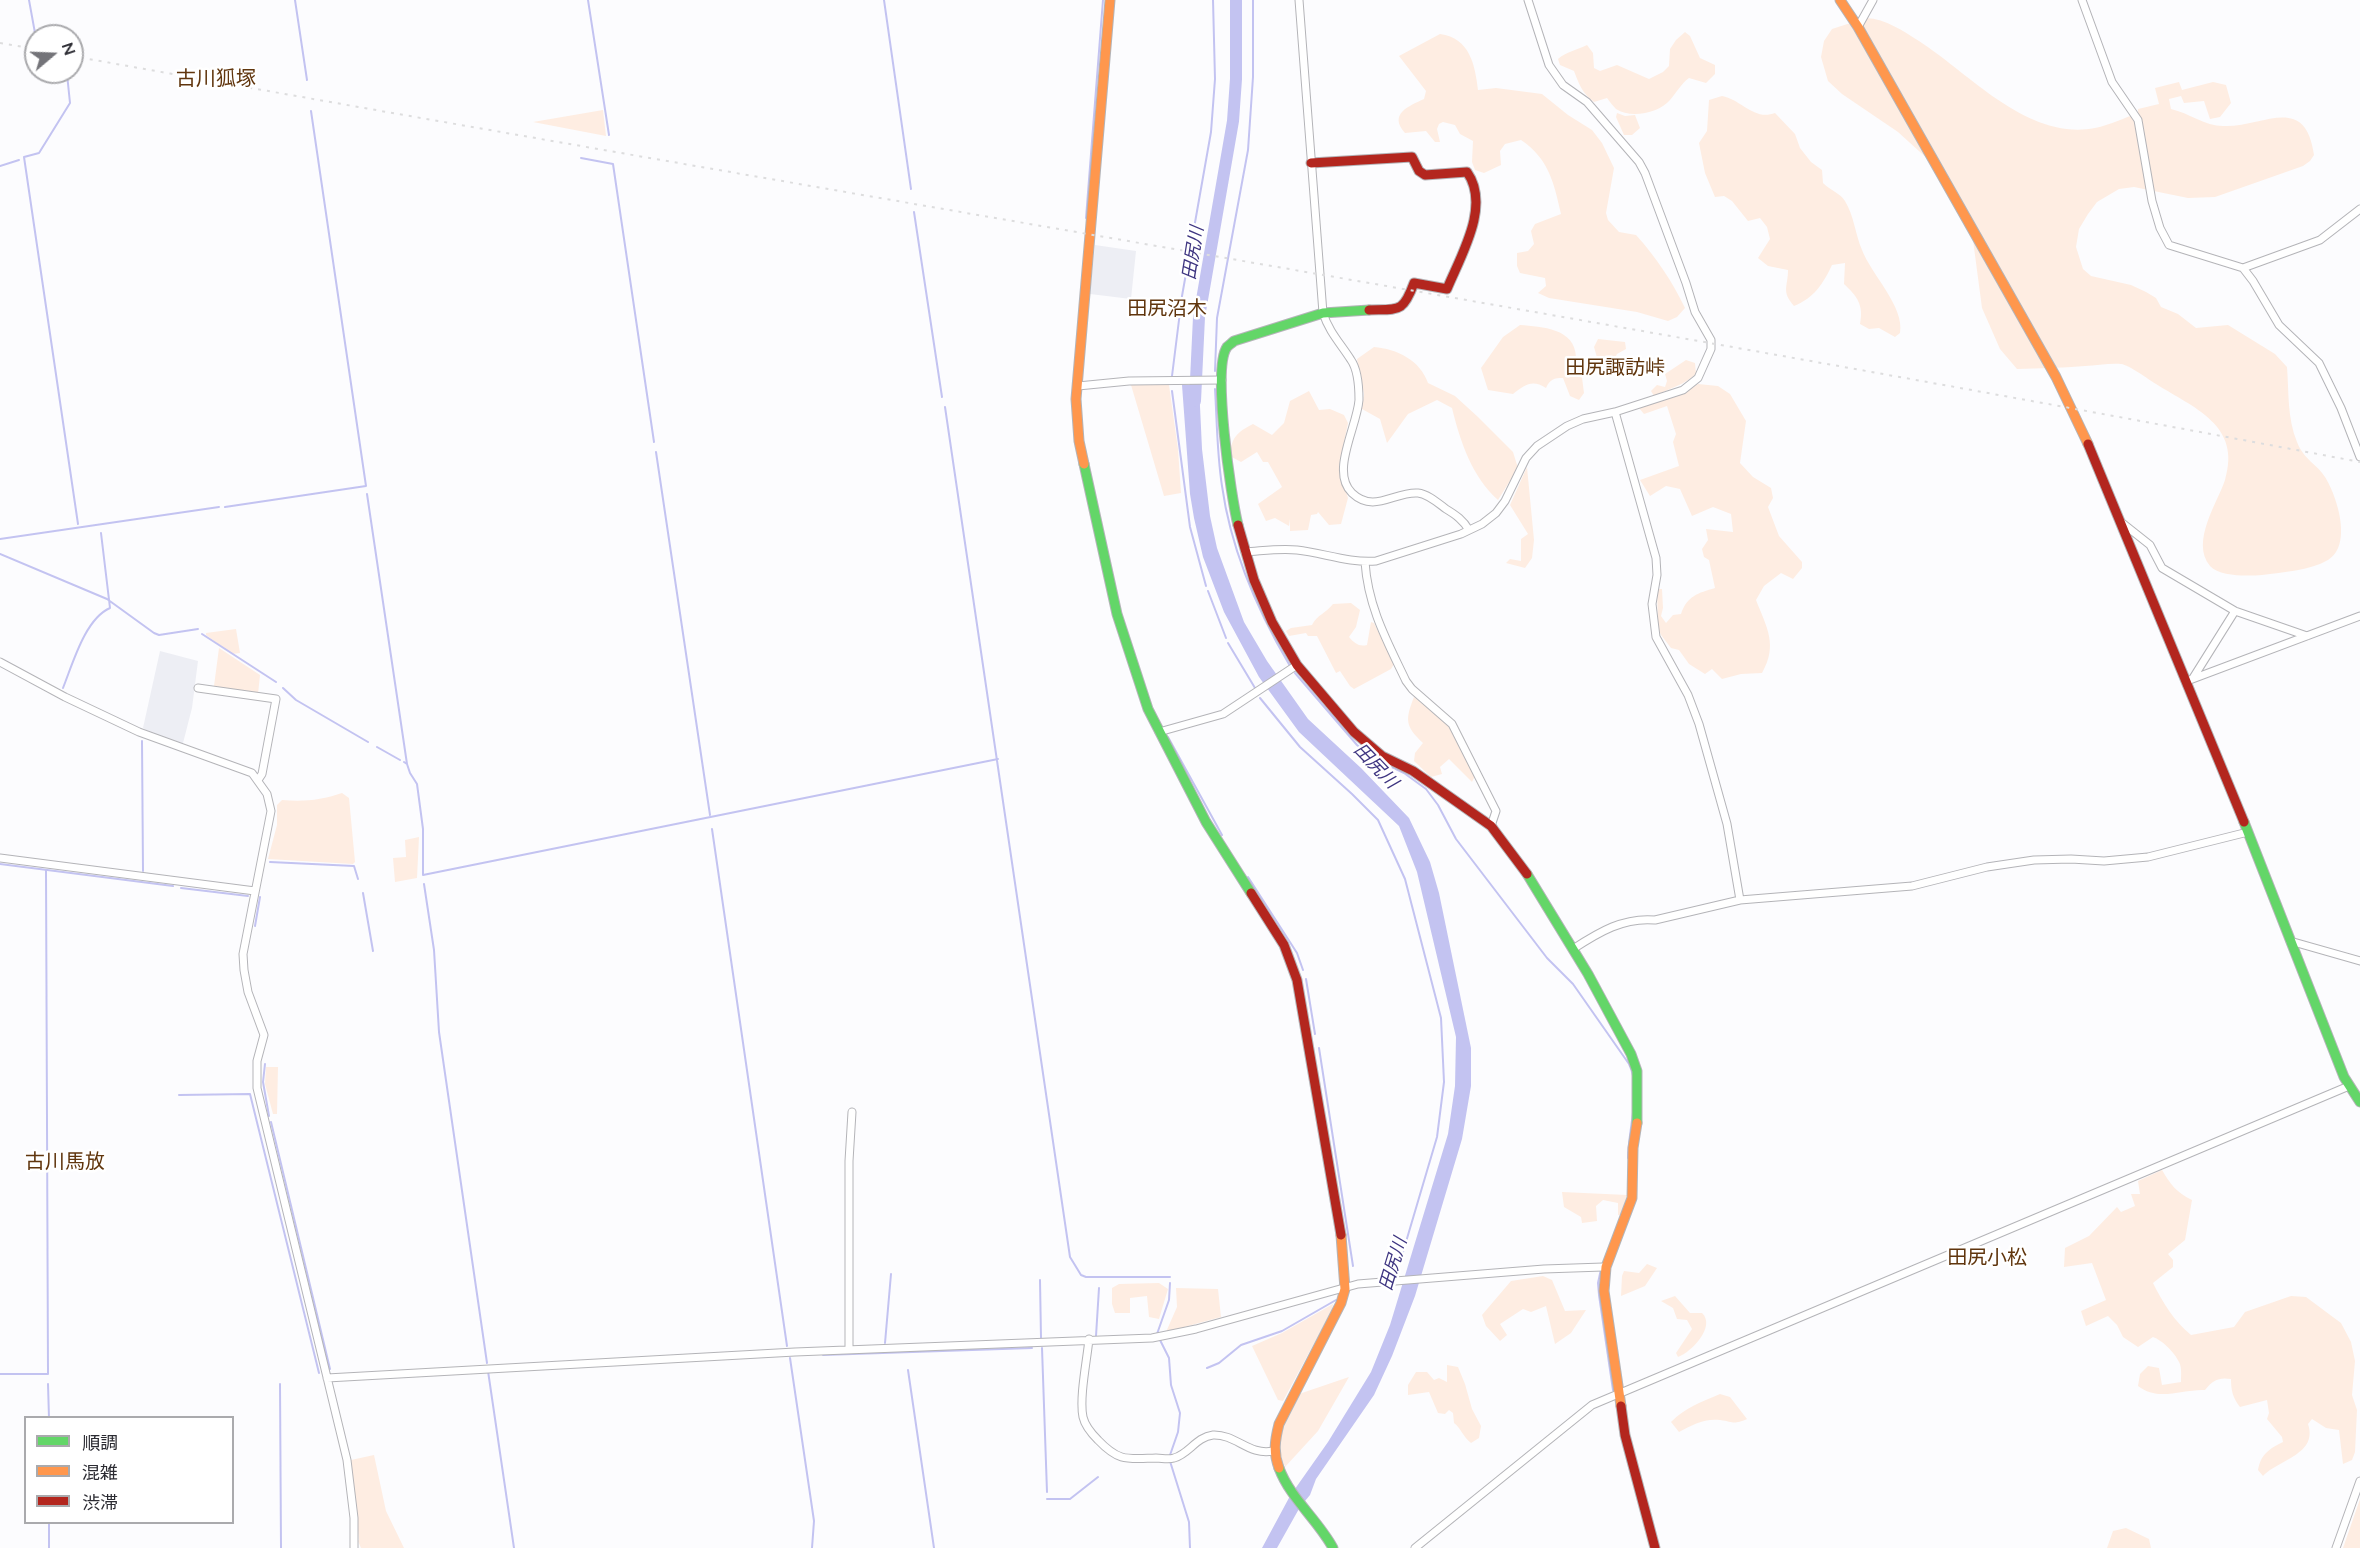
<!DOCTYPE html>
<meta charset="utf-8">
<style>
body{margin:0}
#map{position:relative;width:2360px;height:1548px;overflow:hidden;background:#fcfcfe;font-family:Lato,"Noto Sans JP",sans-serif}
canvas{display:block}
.legend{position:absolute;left:24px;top:1416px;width:210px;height:108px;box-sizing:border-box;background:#fff;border:2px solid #aaaaad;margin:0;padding:8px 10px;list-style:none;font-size:18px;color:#2b2b32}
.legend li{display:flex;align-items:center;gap:12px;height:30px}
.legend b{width:30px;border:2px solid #aaaaad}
.north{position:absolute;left:24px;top:24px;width:60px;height:60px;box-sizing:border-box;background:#fff;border:2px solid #aaaaad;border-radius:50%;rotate:71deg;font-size:16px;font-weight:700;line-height:24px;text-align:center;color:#2b2b32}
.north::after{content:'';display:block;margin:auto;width:21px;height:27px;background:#747479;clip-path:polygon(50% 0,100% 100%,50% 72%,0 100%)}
</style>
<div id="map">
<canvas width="2360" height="1548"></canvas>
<ul class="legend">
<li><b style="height:8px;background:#63d668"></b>順調</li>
<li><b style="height:8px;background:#ff974d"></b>混雑</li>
<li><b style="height:8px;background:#b3261e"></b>渋滞</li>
</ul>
<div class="north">N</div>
</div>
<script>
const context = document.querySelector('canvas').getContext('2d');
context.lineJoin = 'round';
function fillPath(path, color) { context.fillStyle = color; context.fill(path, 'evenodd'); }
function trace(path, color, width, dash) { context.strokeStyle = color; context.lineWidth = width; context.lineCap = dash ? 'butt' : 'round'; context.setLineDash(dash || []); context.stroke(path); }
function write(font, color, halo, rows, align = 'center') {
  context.font = font + ' Lato,"Noto Sans JP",sans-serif'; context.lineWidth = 5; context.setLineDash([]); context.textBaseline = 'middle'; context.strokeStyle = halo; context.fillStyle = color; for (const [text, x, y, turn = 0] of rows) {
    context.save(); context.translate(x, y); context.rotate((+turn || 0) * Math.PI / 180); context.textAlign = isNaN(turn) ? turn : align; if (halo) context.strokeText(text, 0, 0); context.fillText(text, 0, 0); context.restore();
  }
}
fillPath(new Path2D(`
 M1095 245 1136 251 1131 299 1090 294Z
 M160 651 198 661 192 708 183 743 180 744 153 734 143 728Z`), '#edeef4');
fillPath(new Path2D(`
 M1866 18C1886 19 1903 31 1919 41 1970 74 2028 141 2095 128 2110 125 2124 118 2138 113V109L2159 104 2155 88 2179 82 2182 90 2213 82 2226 85 2231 103 2220 117 2210 119 2204 101 2184 103 2181 96 2169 99 2171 109C2189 113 2205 126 2223 126 2263 128 2305 92 2314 155L2310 161 2303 166 2215 197 2188 198 2134 187 2119 189 2097 202 2088 214 2079 229 2076 247 2083 269 2091 276 2131 285 2146 292 2156 298 2161 307 2178 314 2196 328 2228 325 2275 354 2287 367C2289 392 2287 418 2297 442 2304 460 2317 464 2325 477 2337 496 2353 545 2328 560 2309 571 2283 572 2262 575 2248 576 2220 577 2210 566 2190 542 2218 502 2225 480 2242 425 2194 408 2156 384 2148 379 2129 365 2121 364 2109 363 2096 366 2085 366 2062 368 2039 368 2017 369L2000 349 1982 308 1971 225 1931 162 1898 132 1842 94 1828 81 1821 57 1824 41 1832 29Z
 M1685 32 1690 36 1700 58 1715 65V74L1706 83 1689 78C1681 84 1677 92 1670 100 1659 113 1631 119 1616 109 1613 106 1610 102 1607 98L1594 102C1582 93 1579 84 1574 71L1560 65 1558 59C1566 52 1577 50 1587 45L1593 53 1594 68 1600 71 1617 65 1649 79 1663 72 1669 66 1670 49 1676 40Z
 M1440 34C1470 38 1475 65 1478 90L1496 88 1542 94 1568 115 1592 130 1602 143 1614 168 1606 213 1608 220 1619 232 1636 235C1656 257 1672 281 1685 308L1677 317 1668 321 1637 312 1549 298 1538 293 1546 286 1545 278 1520 273 1517 266V253L1528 251 1534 244 1531 231 1535 224 1561 214C1554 183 1549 159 1521 140L1505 144 1500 151 1501 165 1484 173 1475 170 1472 162 1473 141 1460 134 1455 125 1443 122 1439 124 1437 129 1440 142H1435L1426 131 1405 133C1388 114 1409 106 1424 99L1426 91 1399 56Z
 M1722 96C1742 100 1754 121 1775 113L1795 134 1800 148 1811 162 1822 170 1823 183C1830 190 1840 193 1845 201 1854 216 1855 233 1862 250 1871 274 1905 307 1900 333L1895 337 1879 328 1869 329 1860 324C1864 305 1857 296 1844 284L1845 263 1832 265C1823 284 1814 298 1794 306 1781 291 1788 287 1788 270L1768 266 1758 258 1770 239 1767 227 1760 218 1748 221 1732 201 1724 196 1715 197 1705 173 1699 143 1707 131 1709 100Z
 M603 110 606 136 533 122Z
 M1617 113 1625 116 1635 115 1640 128 1632 135H1624L1616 117Z
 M1520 325C1542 327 1575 328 1576 357L1580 362 1584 393 1579 400 1570 396 1563 378C1554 378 1550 379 1546 388 1532 379 1525 385 1513 394L1488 390 1481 368 1503 337Z
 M1598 339 1625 342 1626 349 1617 354 1614 360 1598 361 1594 347Z
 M1374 347C1397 349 1420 360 1428 383L1455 396 1478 417 1513 452 1518 468 1498 500C1472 477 1460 441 1452 408L1437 400 1408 414 1387 443 1380 419 1362 409 1364 394 1357 359Z
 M1686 360 1695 363 1696 374C1682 386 1670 388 1654 396L1651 391 1657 385 1665 387 1667 381 1665 374Z
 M1698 384 1718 386 1730 394 1746 421 1740 463 1753 477 1771 488 1773 498 1768 507 1779 536 1802 562V568L1793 579 1781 573 1764 586 1756 600C1767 628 1778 645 1762 673L1741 674 1722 679 1712 669 1705 674 1689 664 1679 650 1671 648 1661 635 1658 628 1657 589H1662L1663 608 1661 616 1666 623 1673 615 1681 614C1687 596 1698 593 1715 588L1709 560 1704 557 1702 549 1708 540 1706 529 1733 532 1731 514 1713 507 1692 516 1680 489 1666 486 1650 496 1640 480 1679 466 1673 442 1676 434 1667 406 1644 414 1639 408 1683 393Z
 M1131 385H1169L1178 449 1181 493 1164 496Z
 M1309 391 1319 410 1330 409 1344 415 1348 423 1339 467 1348 498 1341 524 1329 525 1318 512 1317 514 1311 515 1308 530 1290 531V519L1289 526 1275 518 1266 521 1258 504 1282 487 1268 462H1263L1257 452 1241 462 1230 456C1231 438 1237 432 1253 424L1272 435 1284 423 1290 401Z
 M1527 467 1534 540 1532 558 1525 568 1506 563 1510 559 1521 561V539L1528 534 1510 505Z
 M1351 603 1360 610 1356 627 1349 637C1354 643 1359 647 1367 645L1371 622 1374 623 1394 664 1391 669 1354 689 1350 686 1340 671 1336 673 1317 636H1308L1306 633 1289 636 1286 631 1291 628 1312 625C1317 615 1326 613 1333 604Z
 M236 629 240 653 232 654 206 635V633Z
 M219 648 260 675 258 694 214 686Z
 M1414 697 1451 728 1475 776 1472 782 1449 759 1440 767 1442 774 1431 777 1414 761 1415 753 1423 743C1405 726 1405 720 1414 697Z
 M342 793 349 798 355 862 353 864 268 859 277 825V805L282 800C304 802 322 800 342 793Z
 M419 837 417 878 395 882 393 858 406 857 405 840Z
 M266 1067H278L277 1114H273L265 1084Z
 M2162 1170C2170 1184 2177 1193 2192 1200L2185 1240 2168 1254 2173 1260V1267L2153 1283C2163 1303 2174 1321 2191 1335L2234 1327 2245 1312 2291 1296 2306 1297 2341 1323 2351 1342 2355 1361 2352 1395 2357 1410 2355 1452 2352 1460 2343 1464 2339 1430 2326 1428 2312 1419 2308 1424C2318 1454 2280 1459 2263 1476L2258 1470C2261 1454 2269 1449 2283 1442L2282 1437 2267 1419 2269 1413 2267 1400 2240 1407C2233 1398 2231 1391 2231 1379 2219 1377 2213 1380 2205 1390 2182 1389 2158 1402 2138 1386L2140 1374 2148 1366 2159 1368 2162 1385 2181 1382C2181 1376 2182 1367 2179 1362 2175 1353 2162 1340 2153 1337L2138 1347 2123 1337 2117 1325 2108 1316 2086 1326 2081 1311 2106 1300 2092 1263 2064 1267 2065 1248 2089 1236 2117 1207 2121 1212 2135 1206 2131 1194H2140L2138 1181Z
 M1562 1192 1627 1195 1621 1215H1618V1203L1603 1200 1596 1206 1597 1221 1582 1223 1581 1217 1564 1207Z
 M1647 1264 1657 1268 1645 1286 1621 1296 1622 1276 1624 1271 1639 1273Z
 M1543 1276 1552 1280 1565 1311 1586 1310 1571 1333 1555 1344 1546 1306 1531 1312 1523 1309 1500 1324 1507 1335 1500 1341 1486 1326 1482 1315 1511 1281Z
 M1159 1283 1168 1289 1159 1319 1149 1317 1147 1296 1130 1298V1313H1115L1112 1304V1288L1119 1284Z
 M1176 1288 1218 1289 1221 1317 1166 1332 1177 1307Z
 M1675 1296 1690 1313H1702C1716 1326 1692 1352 1678 1357L1676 1353 1692 1329 1687 1320 1677 1319 1673 1308 1661 1301Z
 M1333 1304 1332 1310 1283 1401 1278 1400 1252 1346 1282 1333Z
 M1447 1365 1458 1367 1465 1384 1472 1409 1481 1426 1479 1438 1471 1443C1463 1437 1461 1428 1454 1423L1453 1413 1449 1410 1445 1414 1438 1413 1429 1392 1408 1395V1385L1416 1372H1427L1434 1380 1439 1378 1447 1382Z
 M1349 1377 1318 1431 1285 1467C1272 1433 1284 1424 1299 1394Z
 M1720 1394 1730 1397 1747 1419C1733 1425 1734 1422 1720 1420 1705 1418 1692 1425 1679 1432L1671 1422C1686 1407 1701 1402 1720 1394Z
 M374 1455 386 1511 404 1548H361L358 1541 359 1540 351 1460Z
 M2360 1499V1548H2343Z
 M2126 1528 2149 1539 2151 1548H2107L2113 1531Z`), '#feede2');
fillPath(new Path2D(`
 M1182 385H1199L1202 449 1210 516 1217 548 1244 622 1267 661 1308 719 1361 768 1409 818 1430 862 1439 893 1471 1048V1086L1462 1139 1415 1296 1392 1356 1374 1395 1316 1479 1310 1495 1300 1507 1277 1548H1262L1290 1496 1328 1442 1371 1372 1390 1325 1448 1134 1455 1086 1456 1037 1417 872 1399 826 1299 732 1259 677 1224 612 1203 557 1194 518 1190 494Z`), '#c3c3f1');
trace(new Path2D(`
 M29 0 35 33
 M295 0 307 80
 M588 0 609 135
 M884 0 911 189
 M67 74 70 103 39 153 24 157 78 524
 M581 158 613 164 654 442
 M0 166 19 160
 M914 212 942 397
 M1086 218 1103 0
 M1215 371 1217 318 1248 150 1253 77V0
 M1172 376 1182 296 1211 132 1215 79 1213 0
 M1215 389C1217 422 1217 454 1222 486 1231 551 1257 610 1290 666
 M1172 391 1190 527 1206 586
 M945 407 1070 1257 1081 1275 1086 1277H1170
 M656 452 710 815
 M367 494 407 764
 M225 507 366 486 311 111
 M0 539 219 507
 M0 554 107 599 154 633 159 635 198 629
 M1208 591 1226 638
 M202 634 276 682
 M1228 643 1255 688
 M1295 673 1357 745 1371 757 1404 773 1426 789 1438 805 1456 839 1547 958 1573 984 1629 1064C1642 1089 1628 1130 1628 1158
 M63 688C73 663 85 619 110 608L101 533
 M283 688 296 700 368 742
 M1260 698 1300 747 1352 794 1378 820 1405 879 1441 1018 1444 1082 1437 1137 1403 1252 1384 1279
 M1168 737 1222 835
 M142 741 143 871
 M377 747 400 760
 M404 762 407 764 410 773 417 784 423 829V875L998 759
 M712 829 787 1346
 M270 862 354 866 358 879
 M0 864 173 886
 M1248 877 1297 953 1303 970
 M424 884 434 950 439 1032 487 1363
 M181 888 248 896
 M363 893 373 951
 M255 926 260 897
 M1306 979 1315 1034
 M1319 1048 1353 1266
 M265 1064 263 1082 269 1116
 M179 1095 250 1094 319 1373
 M271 1122 330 1369
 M1601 1269 1598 1283 1599 1295 1613 1390
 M1040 1280 1041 1338
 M1170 1283 1169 1300 1157 1334 1169 1358 1171 1385 1180 1413 1178 1432 1169 1458 1189 1522 1190 1548
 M1096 1336 1099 1288
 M885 1343 891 1274
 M1042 1348 1047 1492
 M823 1355 1032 1348
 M790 1358 814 1521 812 1548
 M1207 1368 1219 1363 1241 1345 1282 1331 1336 1300
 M908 1370 934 1548
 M488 1371 514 1548
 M0 1374H48L46 870
 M48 1384 49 1418
 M280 1384 281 1548
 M1047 1499H1070L1098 1477
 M49 1522V1548`), '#c3c3f1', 2);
trace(new Path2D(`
 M1195 401 1199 317 1233 121 1236 79V0`), '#c3c3f1', 12);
const street = new Path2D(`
 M1299 0 1323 313C1329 332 1341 344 1351 360 1358 370 1359 388 1359 400 1357 427 1330 472 1352 493 1374 514 1395 491 1418 493 1428 494 1438 503 1446 509 1456 515 1463 520 1469 530
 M2082 0 2112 82 2138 120 2152 201 2160 228 2169 245 2243 268 2253 281 2279 325 2319 363 2341 408 2360 457
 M1858 27 1873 0
 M2243 268 2320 240 2360 209
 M1078 386 1129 381 1222 380
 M1615 412 1656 558 1657 575 1652 604 1656 637 1688 695 1699 724 1727 824 1740 900
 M2121 522 2150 545 2162 568 2235 611 2307 636
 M1245 552C1262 551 1280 548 1297 550 1324 553 1348 563 1376 561L1461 534 1482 524 1496 513 1505 501 1526 458 1537 446 1567 426 1583 419 1615 412 1683 390 1698 378 1711 349V340L1695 312 1686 283 1645 173 1639 162 1587 102 1563 85 1549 65 1528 0
 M1365 562C1368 607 1387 641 1406 681L1412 689 1452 724 1496 811 1491 826
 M0 662 65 697 139 732 252 773 267 794 271 811 243 954 244 970 248 992 264 1035 257 1061V1088L347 1460 354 1518V1548
 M2193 678 2235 611
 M2187 681 2360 616
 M198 688 276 699 262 774 258 780
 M1159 732 1223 714 1297 665
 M0 858 255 891
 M2290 941 2360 961
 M1573 949C1599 932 1624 917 1655 920L1740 900 1912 886 1987 867 2034 860 2071 859 2104 861 2148 857 2248 832
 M1089 1339C1087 1360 1079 1398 1083 1417 1085 1426 1092 1434 1098 1440 1119 1462 1127 1459 1156 1458 1162 1458 1168 1460 1174 1458 1189 1454 1196 1437 1213 1435 1236 1434 1249 1456 1273 1451
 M849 1350V1161L852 1112
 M327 1378 795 1352 1152 1338 1196 1329 1358 1284 1544 1269 1603 1267
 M1415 1548 1592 1405 2349 1086
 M2336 1548 2360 1481`);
const fast = new Path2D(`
 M1084 464 1117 614 1148 709 1206 822 1251 893
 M1238 525C1231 497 1212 368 1227 347 1229 345 1232 343 1234 341L1323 313 1369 310
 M2244 822 2344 1077 2360 1102
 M1527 874 1588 974 1631 1054 1637 1071V1123
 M1279 1468C1290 1498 1318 1520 1333 1548`);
const slow = new Path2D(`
 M1840 0 1858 27 2056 377 2088 444
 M1084 464 1079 441 1076 399 1110 0
 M1621 1406 1604 1291 1606 1267 1632 1198 1633 1148 1637 1123
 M1279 1468C1273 1452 1275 1440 1279 1424L1341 1303 1345 1289 1341 1235`);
const jam = new Path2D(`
 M1311 163 1412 157 1419 171 1425 175 1467 172C1491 206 1461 255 1447 289L1414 283C1403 313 1399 309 1369 310
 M2088 444 2244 822
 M1238 525 1254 580 1272 622 1297 665 1354 732 1382 756 1413 771 1491 826 1527 874
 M1251 893 1284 945 1297 980 1341 1235
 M1621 1406 1625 1435 1655 1548`);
trace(street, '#b4b4b8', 9);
trace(fast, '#b4b4b8', 11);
trace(slow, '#b4b4b8', 11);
trace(jam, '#b4b4b8', 11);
trace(street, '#fff', 7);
trace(fast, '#63d668', 9);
trace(slow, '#ff974d', 9);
trace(jam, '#b3261e', 9);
trace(new Path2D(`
 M0 43 36 49
 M72 56C834 193 1599 318 2360 462`), '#ddddde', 2, [3, 6]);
write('italic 18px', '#3e3581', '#fff', [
 ["田尻川",1193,253,-81],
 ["田尻川",1376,766,46],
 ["田尻川",1393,1264,-73]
]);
write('20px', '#60350d', '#fff', [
 ["古川狐塚",216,79],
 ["田尻沼木",1167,309],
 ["田尻諏訪峠",1615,368],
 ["古川馬放",65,1162],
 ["田尻小松",1987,1258]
]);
</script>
